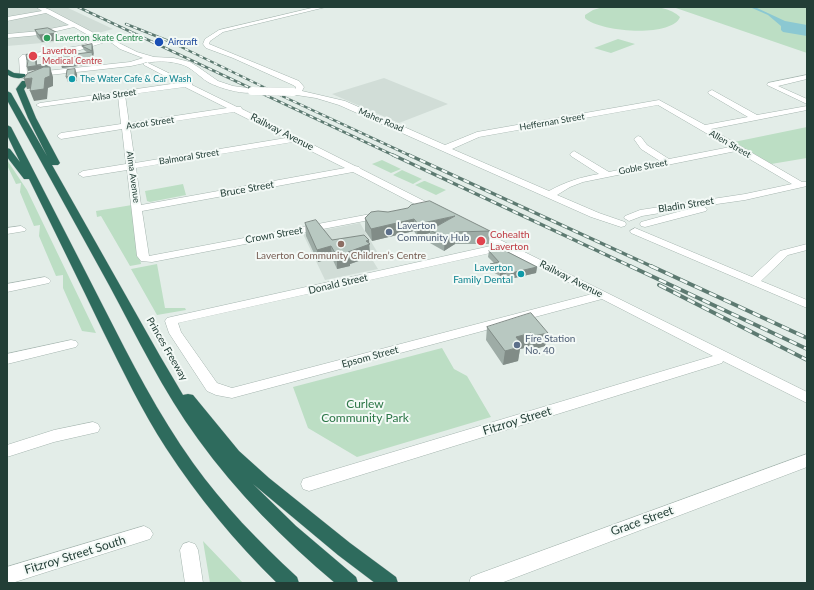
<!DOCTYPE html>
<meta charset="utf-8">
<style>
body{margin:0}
#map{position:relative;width:814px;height:590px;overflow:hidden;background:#e3ede8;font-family:Lato,sans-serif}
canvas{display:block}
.frame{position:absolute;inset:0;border:8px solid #223e36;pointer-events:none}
</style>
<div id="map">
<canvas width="814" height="590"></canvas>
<div class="frame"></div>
</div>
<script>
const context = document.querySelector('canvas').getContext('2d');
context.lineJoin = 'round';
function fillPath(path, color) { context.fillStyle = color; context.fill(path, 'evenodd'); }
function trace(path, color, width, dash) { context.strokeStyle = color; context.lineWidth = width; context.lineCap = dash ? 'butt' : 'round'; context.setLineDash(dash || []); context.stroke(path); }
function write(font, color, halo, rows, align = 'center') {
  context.font = font + ' Lato,sans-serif'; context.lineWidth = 4; context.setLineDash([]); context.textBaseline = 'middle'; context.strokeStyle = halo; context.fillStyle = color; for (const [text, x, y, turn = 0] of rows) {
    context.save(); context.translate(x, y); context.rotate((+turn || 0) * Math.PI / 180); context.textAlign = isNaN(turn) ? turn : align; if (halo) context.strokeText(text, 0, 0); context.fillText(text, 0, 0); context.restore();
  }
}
fillPath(new Path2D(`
 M7 7H66L113 29 91 35 74 26 51 32 66 41 7 46Z
 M384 78 448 104 399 123 332 94Z
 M360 223 379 255 370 256 378 269 325 280 303 234Z`), '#d1ddd7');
fillPath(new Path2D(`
 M603 7C624 7 665 1 680 17 672 38 599 32 585 18V15L593 10Z
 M673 7H807V53Z
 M618 39 635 44 611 53 594 48Z
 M807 127V158L771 164 734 142Z
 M7 160 27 190 96 333 82 331 63 288V275L56 276 39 236 40 225 34 226 20 192 21 183 16 184 7 165Z
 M382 160 401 169 391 173 372 164Z
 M402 170 422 179 413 184 393 175Z
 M424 181H425L446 190 436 195 415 185Z
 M183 184 186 195 150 202 147 201 145 191Z
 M132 205 141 264 130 266 101 216 97 217 96 211Z
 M157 264 165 308H185L186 310 157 315 131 269Z
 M442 348 454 369 467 376 491 417 357 457 308 428 293 387Z
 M203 541 243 583H210Z`), '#bcdec4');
fillPath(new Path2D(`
 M752 8H757L785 21 807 25V36L783 32 781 30V26L768 15Z`), '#8bc8d2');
const minor = new Path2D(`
 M36 7H43L50 10 92 32 100 38 95 39 74 27 40 35 7 38V34L40 31 69 25 46 13 7 21V17L42 11Z
 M316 7H326L223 32 210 41 209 44 299 81 304 87 302 91 345 101 445 145 477 132 659 100 705 125 748 117 709 94 708 92 712 90 757 115 807 106V110L711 129 802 182H807V186L745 200 703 206 707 209 706 211 645 227 641 226 640 224 641 222 696 207 642 216 629 221 624 218 625 216 640 210 745 194 792 184 736 151 583 182 570 187 557 195 599 213 625 222 626 224 625 226 621 227 591 217 339 105 316 98 290 94V90H295L296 87 293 85 233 58 206 48 203 44 205 39 219 30ZM658 105 730 147 669 159 647 145 641 137 638 136 634 139 641 149 660 161 609 172 574 151 570 154 571 156 599 174C581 177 565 182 549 191L452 149 479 137Z
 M110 36 119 43 137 52 154 57 174 58 190 62 198 67 218 81 233 86 255 89 256 91C248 97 216 87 208 82 198 76 192 67 180 64 163 59 148 62 131 66L22 78 18 76 20 74 19 58 22 55 79 46ZM109 41 120 49 143 58 130 62 27 73 26 58 80 50Z
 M146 62 187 82H192V85L237 107H241L242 109 355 166 359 167 361 169 440 209 441 211 436 214 432 213 353 172 142 211 149 256 381 212 386 215 385 217 152 262 141 261 137 256 127 170 83 177 78 174 83 171 126 164 122 129 61 139 57 136 61 133 121 124 118 96 40 107 36 105 40 103 178 83 144 65V63ZM185 87 227 108 129 123 125 95ZM234 112 286 138 135 163 130 128ZM293 142 345 168 141 205 136 168Z
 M807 75V79L778 86 807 99V104L767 85 768 83Z
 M21 226 26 229 25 231 7 234V228Z
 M476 228 807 392V403L723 361 722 363 309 491 303 489 301 484 303 479 713 356 602 299 232 398 216 395 207 391 169 333 165 321 167 318 171 317 495 245 472 233 471 231ZM504 250 592 294 232 388 217 383 181 332 178 323Z
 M635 228 752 277 780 251 807 244V250L788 255 761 281 807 300V308L631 233 630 231Z
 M45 277 49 279 51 281 49 283 7 292V284Z
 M71 340 76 341 78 344 76 347 7 364V354Z
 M93 422 98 424 100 428 98 432 54 442 7 457V445L54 430Z
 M807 454V467L501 583H469L471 577 478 574Z
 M144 526 150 529 153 534 150 539 12 583H7V567Z
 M189 542 195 544 198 550 203 583H185L180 550 183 544Z`);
const highway = new Path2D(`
 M7 69 14 73 25 74 26 76C21 80 11 78 7 74Z
 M22 81H25L29 83 24 89 36 118 60 163 58 165H52L160 356 183 395 188 394 193 395 239 451 269 478 350 543 396 577 398 583H375L338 555 253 484 296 526 356 577 358 583H335C284 540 237 493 198 439 163 391 137 337 109 285 75 223 41 162 7 100V91L11 93 47 156 28 118 16 89Z
 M7 125 11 127C42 187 73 247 104 308 131 361 158 414 193 463 223 505 259 542 297 577L299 583H277C235 542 198 497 166 448 142 411 123 371 103 331 79 281 54 230 29 179H24L7 157V148L10 149 20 162 7 135Z`);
trace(minor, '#a5b5af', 1);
trace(highway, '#c1c9c7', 1);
fillPath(minor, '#fff');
fillPath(highway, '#2e6b5d');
const railFar2 = new Path2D(`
 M78 7 395 156
 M126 24 171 42 282 96 411 156`);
const railFar1 = new Path2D(`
 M393 155 632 267
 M409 155 653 267`);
const rail = new Path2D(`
 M630 266 807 349
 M651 266 807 338
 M659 285 807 360`);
trace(railFar2, '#5d7a71', 2.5);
trace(railFar1, '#5d7a71', 3.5);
trace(rail, '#5d7a71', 4);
trace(railFar2, '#f3f9f6', 1.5, [4]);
trace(railFar1, '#f3f9f6', 2, [6]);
trace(rail, '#f3f9f6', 2.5, [8]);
const minorBridge = new Path2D(`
 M252 91 293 92`);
trace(minorBridge, '#a5b5af', 8, []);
trace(minorBridge, '#fff', 8);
fillPath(new Path2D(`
 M35 30 58 33 60 40 42 42 37 37Z
 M92 44 93 48 94 64 62 68 68 55 88 53 84 50 82 46Z
 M371 212 490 231 489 244H455L444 251 430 243V233L417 236 414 231 372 241 365 231V218Z
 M305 223 332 240 369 244 370 257 350 264V266L337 269 332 258 318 262 306 236Z
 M489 251 537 267 536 273 510 279 506 274 500 276 489 270 490 264 494 263 488 257Z
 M487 327 548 333 545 346 532 350 529 347 520 349 518 361 503 365 486 340Z`), '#9eaca6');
fillPath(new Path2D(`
 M58 33 60 40 42 42 39 35Z
 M92 44 93 48 94 56 92 51Z
 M92 52 94 58V64L62 68 60 62Z
 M35 54 37 58V66L48 64 49 68 28 71 27 67Z
 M50 67 53 77V86L48 88 47 99 34 101 30 91 45 78Z
 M75 69 77 74V81L68 82 66 77Z
 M32 78 36 88 27 89 24 79Z
 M455 216 430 230V233L417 236 418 224Z
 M414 219V231L372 241 371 229Z
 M456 232 455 244 444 251 445 238Z
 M369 240 370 257 350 264V266L337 269V256L348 252 366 241Z
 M331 246 332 258 318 262 317 250Z
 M537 267 536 273 510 279 511 273Z
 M507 268 506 274 500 276V270Z
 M531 333 529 347 520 349 518 361 503 365 505 351 516 337Z
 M548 333 545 346 532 350 534 336Z`), '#818c87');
const building = new Path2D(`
 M48 28 58 33 39 35 35 30Z
 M92 44V51L82 46Z
 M60 48H64L68 55 92 52 93 58 60 62Z
 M35 54 36 65 48 64 27 67 28 60H27L26 55Z
 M44 67H50V76L45 78 44 89 30 91 32 78 24 79V78L27 74Z
 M75 69V76L66 77 67 70Z
 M430 201 490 231 456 232 445 238 430 230 455 216 418 224 414 219 371 229 365 218 371 212 378 211 388 212 408 208 411 205Z
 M316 220 332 240 364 235 369 240 366 241 370 244 348 252 349 253 337 256 331 246 317 250 305 223Z
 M500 248 537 267 511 273 507 268 500 270 490 264 499 262 489 251Z
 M531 313 548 333 534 336 531 333 516 337 520 342H517L520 347 505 351 487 327Z`);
fillPath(building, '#b8c8c1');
trace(building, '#818c87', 1);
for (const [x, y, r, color] of [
 [47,38,4,"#2e9e5b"],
 [159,42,5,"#1a4fb4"],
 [33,56,5,"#e0444e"],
 [72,79,4,"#0f9aa8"],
 [389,232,4,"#5c6f8a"],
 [481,241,5,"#e0444e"],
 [341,244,4,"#8d6e63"],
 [521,274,4,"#0f9aa8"],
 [517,345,4,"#5c6f8a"]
]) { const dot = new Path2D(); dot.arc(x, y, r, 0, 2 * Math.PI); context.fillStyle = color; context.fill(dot); trace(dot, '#f3f9f6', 1.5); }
write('9px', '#27864d', '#f3f9f6', [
 ["Laverton Skate Centre",55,38]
], 'left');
write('9px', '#164399', '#f3f9f6', [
 ["Aircraft",168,42]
], 'left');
write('9px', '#be3a42', '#f3f9f6', [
 ["Laverton",42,51],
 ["Medical Centre",42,61]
], 'left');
write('9px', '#0d838f', '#f3f9f6', [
 ["The Water Cafe & Car Wash",80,79]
], 'left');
write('9px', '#223e36', '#f3f9f6', [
 ["Ailsa Street",114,95,-8],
 ["Maher Road",381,120,23],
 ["Heffernan Street",552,122,-10],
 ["Ascot Street",150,123,-8],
 ["Allen Street",730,144,30],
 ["Balmoral Street",189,157,-9],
 ["Goble Street",643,167,-11],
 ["Alma Avenue",133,177,82]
]);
write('10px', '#223e36', '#f3f9f6', [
 ["Railway Avenue",282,132,27],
 ["Bruce Street",247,189,-10],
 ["Bladin Street",686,205,-9],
 ["Crown Street",274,235,-10],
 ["Railway Avenue",571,279,27],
 ["Donald Street",338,284,-13],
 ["Princes Freeway",167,349,60],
 ["Epsom Street",370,357,-15]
]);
write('10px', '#4e5e75', '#f3f9f6', [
 ["Laverton",397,226],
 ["Community Hub",397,238],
 ["Fire Station",525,339],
 ["No. 40",525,351]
], 'left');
write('10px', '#be3a42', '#f3f9f6', [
 ["Cohealth",490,235],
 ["Laverton",490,247]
], 'left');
write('10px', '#785e54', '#f3f9f6', [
 ["Laverton Community Children’s Centre",341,256]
]);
write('10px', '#0d838f', '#f3f9f6', [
 ["Laverton",513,268],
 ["Family Dental",513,280]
], 'right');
write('12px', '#2c7647', '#f3f9f6', [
 ["Curlew",365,404],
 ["Community Park",365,418]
]);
write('12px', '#223e36', '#f3f9f6', [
 ["Fitzroy Street",517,421,-17],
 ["Grace Street",642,521,-20],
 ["Fitzroy Street South",75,555,-17]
]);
</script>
